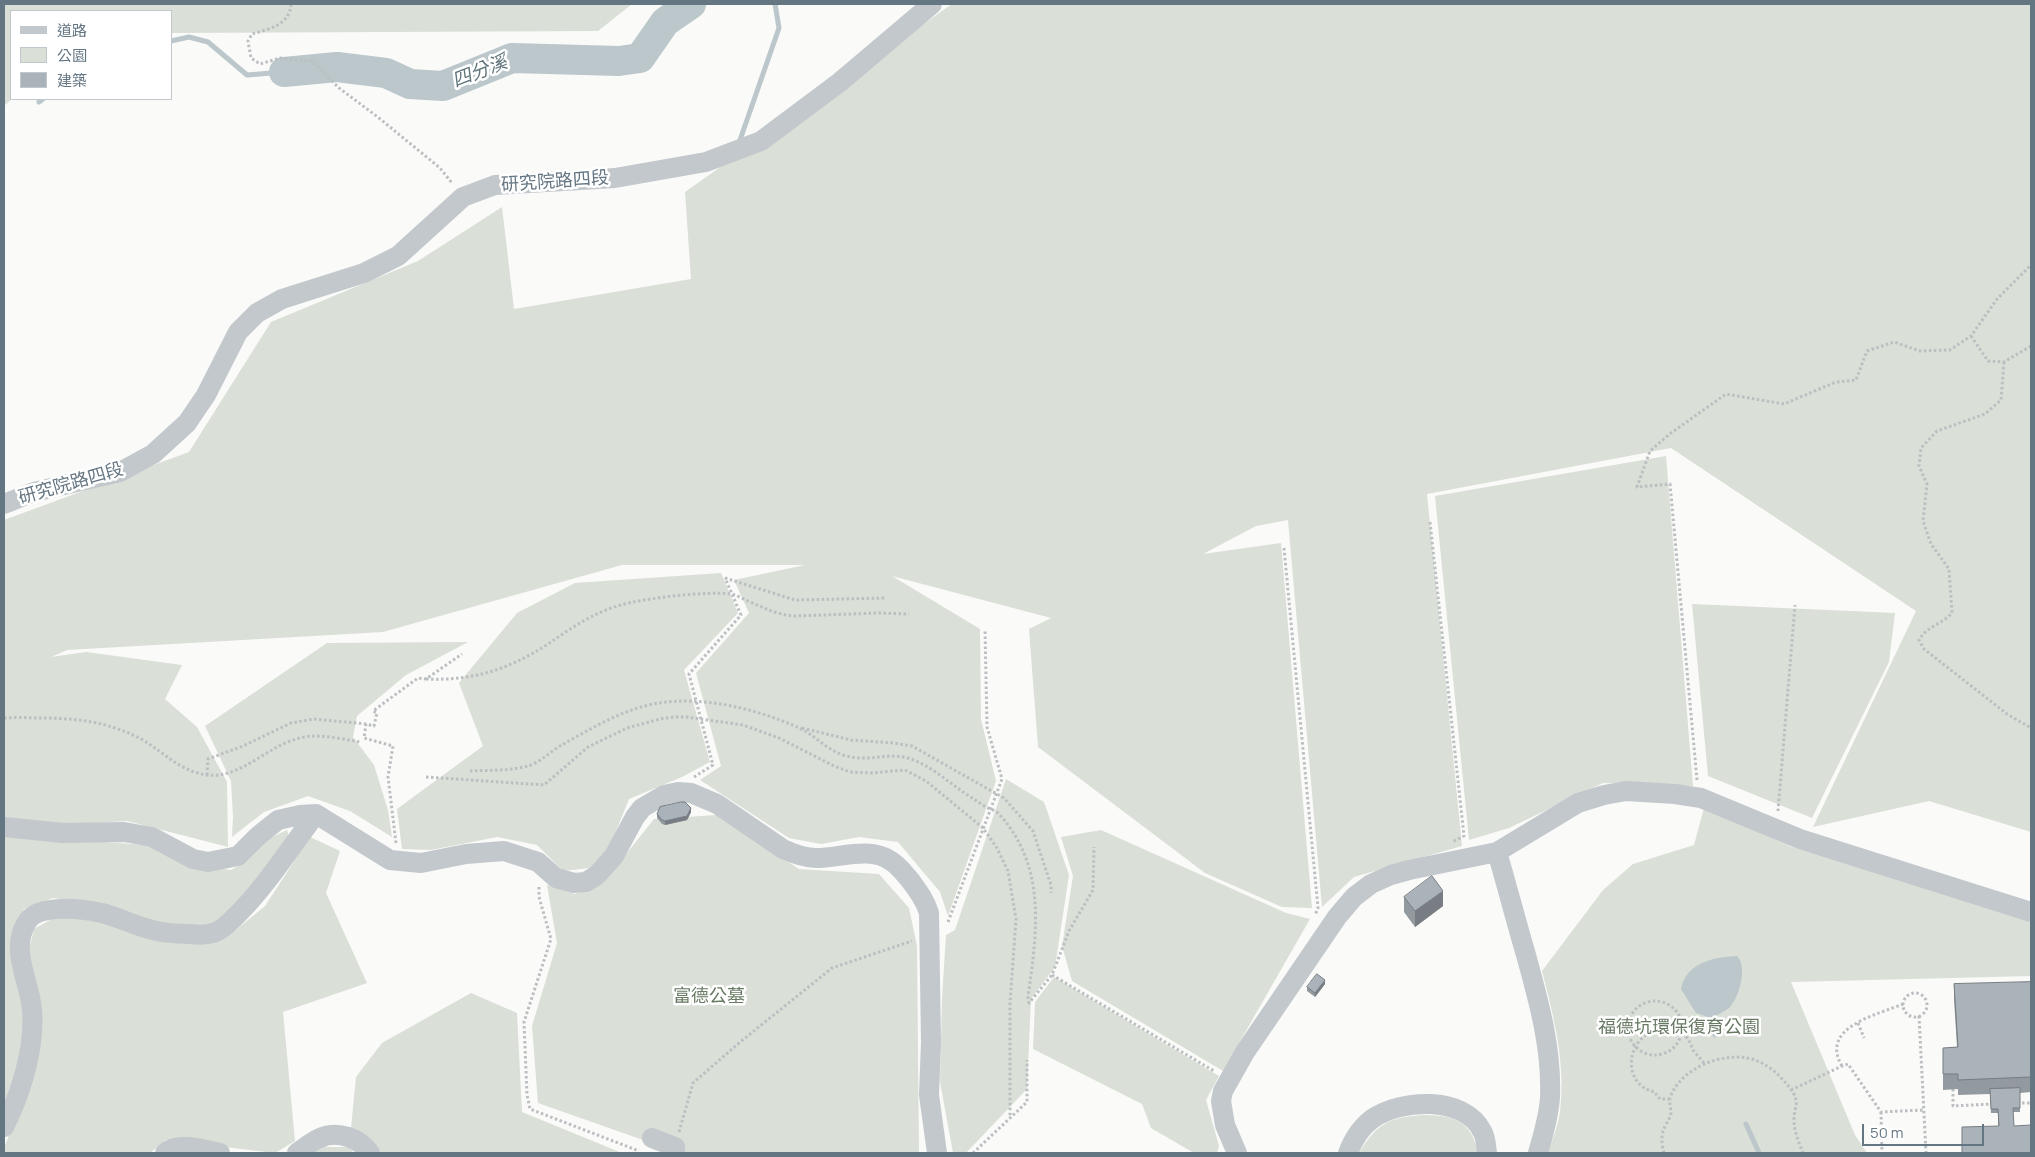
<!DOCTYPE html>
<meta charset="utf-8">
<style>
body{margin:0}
#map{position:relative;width:2035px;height:1157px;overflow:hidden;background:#fafaf8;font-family:Manrope,"Noto Sans TC",sans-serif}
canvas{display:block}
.frame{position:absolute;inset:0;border:5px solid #657683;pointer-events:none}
.legend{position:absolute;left:10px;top:10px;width:162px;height:90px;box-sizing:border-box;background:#fff;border:1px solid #c1c8cd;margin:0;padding:6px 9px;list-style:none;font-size:15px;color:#657683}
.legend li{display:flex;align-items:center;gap:10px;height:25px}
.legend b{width:25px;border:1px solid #c1c8cd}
.scale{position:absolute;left:1862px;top:1124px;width:122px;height:22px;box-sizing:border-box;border:2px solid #657683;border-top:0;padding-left:6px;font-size:15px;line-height:18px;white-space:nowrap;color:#657683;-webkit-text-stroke:4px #fff;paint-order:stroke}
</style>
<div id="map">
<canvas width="2035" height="1157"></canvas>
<div class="frame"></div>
<ul class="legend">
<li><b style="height:6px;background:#c3c8cc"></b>道路</li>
<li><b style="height:14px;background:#dadfd7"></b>公園</li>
<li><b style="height:14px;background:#aab3b9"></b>建築</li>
</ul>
<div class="scale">50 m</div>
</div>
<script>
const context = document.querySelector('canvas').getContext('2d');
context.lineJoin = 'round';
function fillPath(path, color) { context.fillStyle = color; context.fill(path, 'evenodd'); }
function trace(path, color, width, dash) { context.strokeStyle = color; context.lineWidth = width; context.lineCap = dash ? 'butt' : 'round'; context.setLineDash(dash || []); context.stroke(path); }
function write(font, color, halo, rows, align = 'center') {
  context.font = font + ' Manrope,"Noto Sans TC",sans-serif'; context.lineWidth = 5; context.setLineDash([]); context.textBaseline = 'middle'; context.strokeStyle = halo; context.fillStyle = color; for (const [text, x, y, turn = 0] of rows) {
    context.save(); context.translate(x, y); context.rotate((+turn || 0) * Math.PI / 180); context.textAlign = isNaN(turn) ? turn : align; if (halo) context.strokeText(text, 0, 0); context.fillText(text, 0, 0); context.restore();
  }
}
fillPath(new Path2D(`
 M4 4H632L598 31 171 33V11H11L12 99 4 106Z
 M952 4H2031V832L1929 801 1813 827 1916 611 1671 448 1427 494 1462 846 1354 877 1322 907 1288 520 1256 526 1203 554 1281 543 1312 908 1282 907 1205 873 1038 747 1029 629 1051 618 892 576 980 629 981 719 996 781 948 916 940 892 898 842 859 837 821 844 789 838 700 780 721 766 696 673 749 613 734 580 805 565H622L383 632 67 650 51 657 86 652 182 665 165 699 197 727 227 782 228 847 127 821 65 825 4 817V520L189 452 271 322 418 261 502 207 514 309 691 279 685 192Z
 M1666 456 1693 786 1603 783 1509 828 1469 840 1435 496Z
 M721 573 738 613 684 670 710 762 682 777 629 799 610 846 590 868 563 871 537 845 497 837 431 850 402 849 397 809 483 746 459 683 517 613 575 583Z
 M1692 604 1895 613 1889 662 1812 818 1708 776Z
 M468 642 406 675 357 716 353 737 374 765 388 810 392 837 350 811 308 796 264 812 232 837 233 817 231 781 205 726 327 643Z
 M1006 779 1044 802 1069 875 1055 967 1031 999 1027 1089 966 1153H953L940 1082 942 998 946 935 955 930Z
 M1704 808 1792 847 1879 872 2031 921V976L1791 982 1855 1135 1867 1153H1548C1552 1140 1558 1126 1560 1112 1566 1064 1554 1017 1542 971L1603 890 1633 864 1694 845Z
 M717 815 799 869 879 874 909 908 917 946 919 1153H680L538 1103 532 1026 557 943 547 885 575 894 604 882 654 819Z
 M287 830 290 841 258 885 213 926 187 929 153 922 101 904 53 898 24 909 15 940 28 1017 22 1053 4 1105V835L147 845 184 863 231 870 248 860 268 839Z
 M1101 830 1286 913 1310 919 1223 1071 1072 981 1062 946 1073 876 1061 837Z
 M310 837 340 851 326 893 367 983 283 1012 295 1141 275 1153 166 1140 150 1153H4V1148L34 1070 27 958 34 929 57 916 231 934 265 906Z
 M1054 977 1219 1076 1206 1100 1219 1146 1217 1153H1194L1151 1128 1142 1104 1033 1049 1035 1002Z
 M471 993 517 1013 522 1112 622 1153H379C374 1140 364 1133 351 1128L356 1077 382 1043Z
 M1424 1115C1457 1116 1469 1120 1479 1153H1359C1377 1123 1390 1117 1424 1115Z
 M321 1147H349L354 1153H310Z`), '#dadfd7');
fillPath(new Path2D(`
 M1737 956C1748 967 1739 998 1729 1008 1724 1012 1717 1015 1711 1018L1696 1013 1681 989C1686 963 1713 957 1737 956Z`), '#bbc7cb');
trace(new Path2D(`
 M171 41 189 37 208 42 247 75 284 72
 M39 102 43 99
 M740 140 779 28 775 4
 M1711 1018 1715 1035
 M1746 1124 1759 1153`), '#bbc7cb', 5);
trace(new Path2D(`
 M284 72 337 67 386 73 410 84 443 86 512 58 619 61 640 58 665 22 691 4`), '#bbc7cb', 30);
trace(new Path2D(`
 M291 4C290 25 269 29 252 34L248 41 251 58 260 64 280 58 312 61 339 88 379 118 440 168 452 183
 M1971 336 1988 361 2004 362 2031 346
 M2004 362 2001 400 1985 414 1937 431 1921 448 1919 466 1927 484 1923 521 1931 544 1949 569 1952 613C1942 624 1926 627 1919 640L1924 649 2007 714 2031 728
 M1430 522 1464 836 1452 842
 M1284 548 1318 908 1315 915
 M725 578 795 600 886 598
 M426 679C472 681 508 670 548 644 570 629 594 612 621 605 645 598 706 591 731 594 737 595 743 599 748 601 764 608 778 615 795 616L879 613 909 614
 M4 718C18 717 32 718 46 718 82 719 108 722 141 739 164 752 179 771 207 775 241 779 268 745 300 738 319 733 341 739 360 742
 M802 728 851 740 893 743 912 746 1004 798 1033 831 1051 885V893
 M470 771C488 770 510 771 528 766 539 763 550 752 560 746 590 729 625 708 659 703 703 696 757 709 797 727 814 734 825 749 843 755 868 763 887 752 908 758 928 764 946 780 963 792 971 797 978 802 986 807 990 809 995 810 999 814 1047 867 1037 932 1028 997L1029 1003 1052 975 1069 931 1093 890 1094 847
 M207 775 208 759 243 746 291 723 314 719 366 724
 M426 777 544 785 588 747 627 728 660 719 674 717H686L743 725 779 738 834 766 850 772 871 773 905 770 926 781 983 828 997 848 1008 871 1016 919 1010 1003V1117
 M694 777 713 765 689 674 741 615 725 578
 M1697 780 1670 484 1637 487 1650 451 1671 433 1726 394 1784 404 1836 382 1856 380 1867 351 1894 342 1920 351 1950 350 1971 336 1997 299 2031 265
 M1778 811 1795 605
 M396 843 388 777 393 746 364 738 366 724 374 726 377 713 373 711 418 678 426 679 462 654
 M539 887V897L551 939 524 1022 527 1095 530 1109 639 1151
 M948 922 1002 779 987 727 985 629
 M1052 975 1214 1071
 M1903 1005a12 12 0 1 1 24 0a12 12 0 1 1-24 0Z
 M1628 1028a27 27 0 1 1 54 0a27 27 0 1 1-54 0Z
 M1919 1016 1926 1153
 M1858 1023 1864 1038
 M1842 1066C1819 1027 1877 1015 1903 1004
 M1953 1089V1106L1993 1104
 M1791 1090 1842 1066 1848 1064 1881 1112 1923 1110
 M1670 1099H1660L1657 1096 1655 1092C1619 1085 1626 1031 1664 1029 1672 1029 1680 1031 1686 1037 1691 1041 1691 1048 1695 1053 1699 1057 1702 1060 1705 1065
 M2017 1103H2031
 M1881 1112 1882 1153
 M679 1132 693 1083 739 1043 832 968 912 941
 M973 1153 1027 1102V1060
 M1664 1153C1662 1147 1661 1137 1663 1131 1665 1125 1670 1119 1671 1113 1671 1108 1669 1102 1670 1098 1680 1069 1719 1053 1747 1058 1765 1061 1779 1074 1790 1088 1801 1103 1794 1105 1794 1120 1794 1132 1799 1142 1803 1153`), '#bbbfc2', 3, [2.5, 2.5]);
trace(new Path2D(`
 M4 504 34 492 120 472 153 454 187 423 206 395 238 332 257 313 282 299 364 273 398 256 463 197 495 185 615 178 706 162 761 141 840 82 932 4
 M4 827 63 833 124 832 152 837 193 859 208 862 238 856 258 836 278 820 300 815 316 814 390 860 421 863 466 854 504 851 538 862 556 878 574 883 586 882 597 875 614 856 635 817 642 808 664 795 678 792 691 793 717 804 783 849C794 854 804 858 816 858 840 858 870 846 891 861 899 866 904 873 910 880 918 891 925 900 929 913L931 1043 929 1095 937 1153
 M1497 852C1507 886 1516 921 1526 955 1539 1002 1552 1049 1550 1097 1549 1117 1543 1135 1538 1153
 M4 1127C21 1093 35 1049 32 1010 30 981 9 950 27 922 38 903 83 909 102 913 118 917 133 925 149 929 162 933 176 934 190 934 198 935 208 935 216 932 224 929 231 921 237 915 267 885 290 848 316 814
 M652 1138 675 1147V1153
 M165 1153C177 1141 206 1150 220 1153
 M297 1153C304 1148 312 1141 320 1138 338 1130 359 1138 370 1153
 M1237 1153 1225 1125 1221 1101 1223 1091 1245 1052 1337 917 1354 897 1371 884 1391 875 1409 870 1497 852 1578 803 1604 795 1626 791 1675 794 1701 798 1800 839 2031 912
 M1348 1153C1353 1140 1360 1128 1372 1119 1400 1099 1464 1095 1482 1131 1486 1137 1486 1146 1487 1153`), '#c3c8cc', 20);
fillPath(new Path2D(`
 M691 812 687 820 665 825 662 824 657 818V814Z
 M1404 897 1443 906 1415 927 1404 912Z
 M2031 982V1092L2020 1093V1112H2013L1998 1126V1113H1991L1990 1094 1958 1095V1089L1943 1090V1048L1957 1047 1954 999V984Z
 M1325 984 1315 997 1307 991V987Z`), '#929a9f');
fillPath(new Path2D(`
 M691 808V812L687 820 665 825V821Z
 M1443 891V906L1415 927V911Z
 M1325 980V984L1315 997V993Z`), '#777d82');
const building = new Path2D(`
 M681 802H685L691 808 687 816 665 821 662 820 657 814 660 807Z
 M1432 876 1443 891 1415 911 1404 897Z
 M1317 974 1325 980 1315 993 1307 987Z
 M2031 982V1077L1958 1080V1074H1943V1048L1958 1047 1954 984Z
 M2020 1088V1108H2013L2014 1126 2031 1125V1153H1962V1127L1999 1126 1998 1109H1991L1990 1089Z`);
fillPath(building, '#aab3b9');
trace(building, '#777d82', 1);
write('18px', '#657683', '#fff', [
 ["研究院路四段",555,182,-4],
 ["研究院路四段",71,484,-16]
]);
write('18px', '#687a64', '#fff', [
 ["富德公墓",709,997],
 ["福德坑環保復育公園",1679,1028]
]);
write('italic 19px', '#60757c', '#fff', [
 ["四分溪",480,72,-21]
]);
</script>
